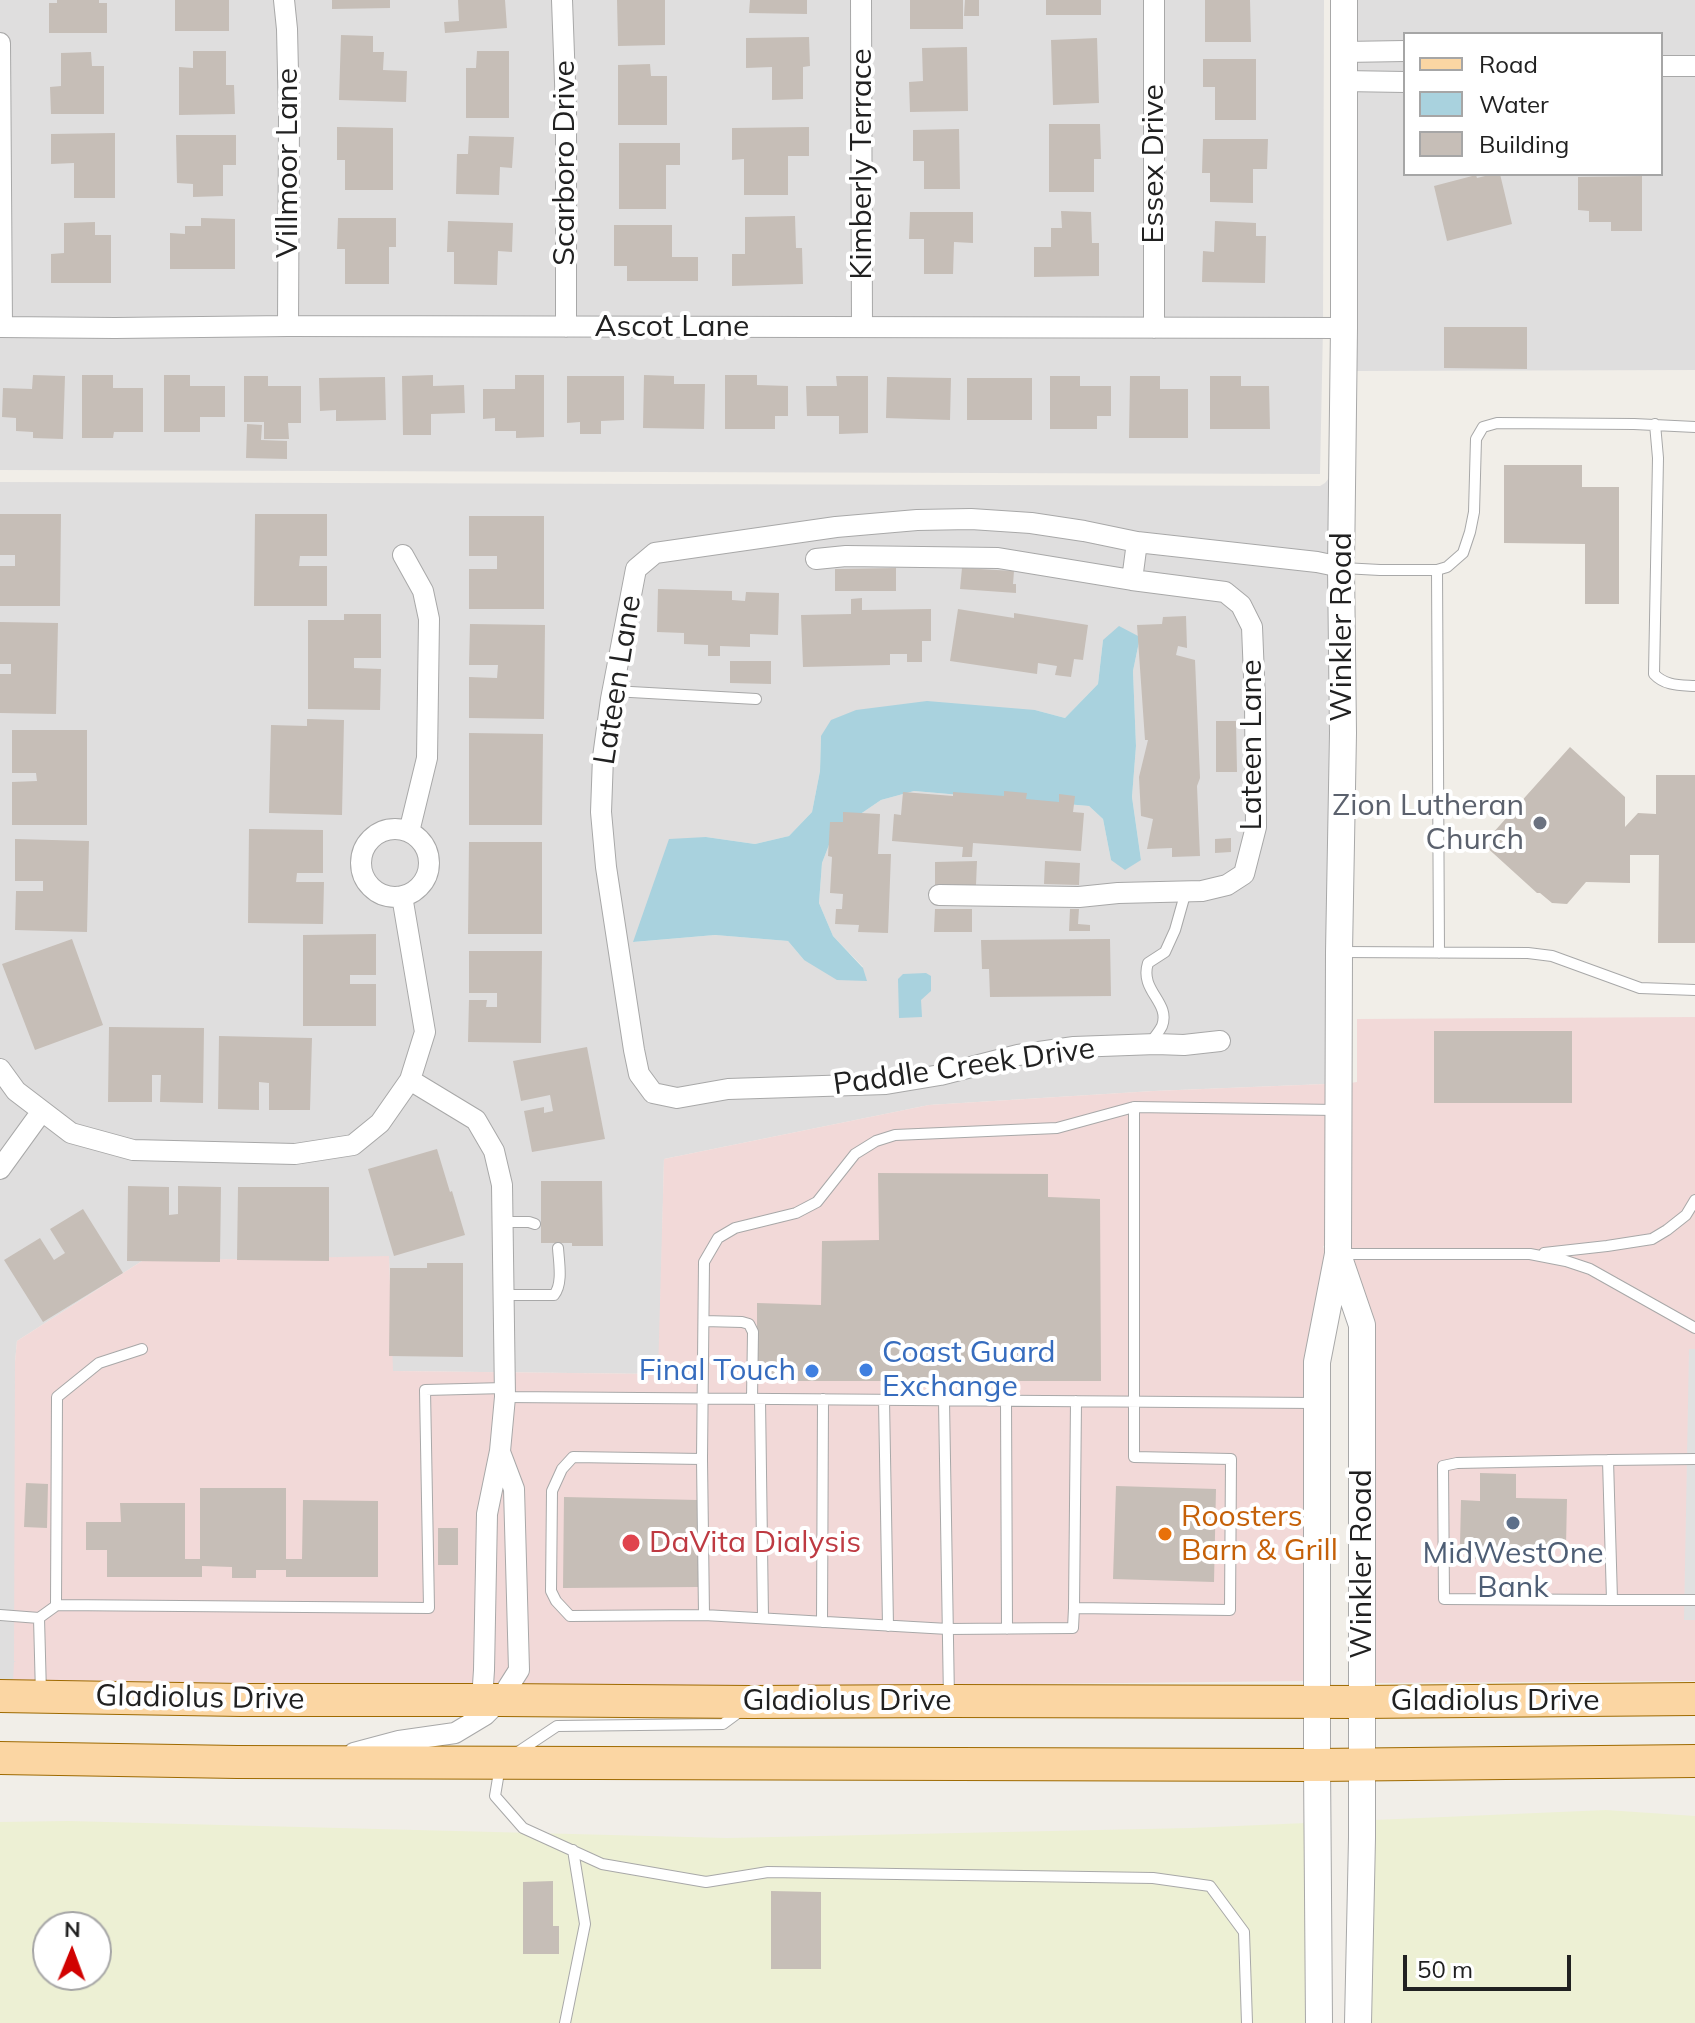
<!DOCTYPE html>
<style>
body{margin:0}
#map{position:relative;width:1695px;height:2023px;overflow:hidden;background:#f1eee8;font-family:Mulish,sans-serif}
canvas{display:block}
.legend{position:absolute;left:1403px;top:32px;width:260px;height:144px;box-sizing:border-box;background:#fff;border:2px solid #a6a6a6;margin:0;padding:10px 14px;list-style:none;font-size:24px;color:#212121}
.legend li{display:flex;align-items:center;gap:16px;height:40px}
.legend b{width:40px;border:2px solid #a6a6a6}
.north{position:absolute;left:32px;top:1911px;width:80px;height:80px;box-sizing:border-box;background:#fff;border:2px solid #a6a6a6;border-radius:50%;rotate:1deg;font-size:22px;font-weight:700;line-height:32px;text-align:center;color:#212121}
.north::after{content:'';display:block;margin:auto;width:28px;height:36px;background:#d10201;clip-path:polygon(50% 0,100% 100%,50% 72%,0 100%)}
.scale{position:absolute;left:1403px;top:1955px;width:168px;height:36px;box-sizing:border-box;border:4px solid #212121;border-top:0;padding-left:10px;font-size:24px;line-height:28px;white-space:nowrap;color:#212121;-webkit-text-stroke:6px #fff;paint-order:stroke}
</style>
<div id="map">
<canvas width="1695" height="2023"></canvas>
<ul class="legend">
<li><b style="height:10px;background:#fbd6a3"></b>Road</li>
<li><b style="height:22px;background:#a9d2de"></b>Water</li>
<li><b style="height:22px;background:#c6beb7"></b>Building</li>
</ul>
<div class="north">N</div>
<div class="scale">50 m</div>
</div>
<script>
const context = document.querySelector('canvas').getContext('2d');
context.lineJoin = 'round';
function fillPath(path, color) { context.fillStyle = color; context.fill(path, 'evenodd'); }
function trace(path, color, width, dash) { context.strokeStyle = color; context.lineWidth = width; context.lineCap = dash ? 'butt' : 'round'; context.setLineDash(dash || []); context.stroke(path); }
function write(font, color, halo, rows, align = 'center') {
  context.font = font + ' Mulish,sans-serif'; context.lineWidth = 8; context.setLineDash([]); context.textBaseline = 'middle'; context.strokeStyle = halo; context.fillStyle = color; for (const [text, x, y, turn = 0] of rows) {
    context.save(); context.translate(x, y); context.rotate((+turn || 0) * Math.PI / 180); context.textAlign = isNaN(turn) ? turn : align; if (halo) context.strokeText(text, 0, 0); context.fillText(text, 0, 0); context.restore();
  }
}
fillPath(new Path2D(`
 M0 0H1324L1323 328 1320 474 0 470Z
 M1356 0H1695V370L1357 371ZM1405 34H1661V174H1405Z
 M1329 478 1331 733 1326 1084 1154 1091 929 1105 664 1159 659 1374 392 1371 389 1257 142 1261 17 1341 15 1363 18 1660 13 1683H0V482L1320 486 1325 483ZM1140 637 1133 671 1136 746 1132 797 1141 860H1111L1103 819 1089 806 914 791 881 800 834 832 822 863 819 903 833 936 863 967 804 960 788 941 715 935 634 942 706 837 755 844 789 836 812 812 820 771 821 736 1035 710 1065 718 1098 684 1103 640Z`), '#dfdede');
fillPath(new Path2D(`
 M1695 1017V1681L1373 1683 1350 1253 1352 1244 1350 1243V1083L1357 1082V1019Z
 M1326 1084 1327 1245 1323 1246 1326 1255 1308 1349 1305 1350 1304 1371 1306 1372V1681L659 1688 13 1683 14 1662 16 1661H14L15 1362 17 1341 142 1261 389 1256 393 1371 658 1374 664 1159 929 1105 1154 1091Z`), '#f2d9d8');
fillPath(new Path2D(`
 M1606 1810 1695 1816V2023H1370L1374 1820Z
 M68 1821 727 1838 1191 1828 1306 1823 1308 2023H0V1822ZM48 1927H96V1975H48Z`), '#edf0d4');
fillPath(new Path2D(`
 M1689 1349H1695V1620H1684Z`), '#e1e1e1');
fillPath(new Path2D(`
 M1119 626 1140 637 1133 671 1136 746 1132 797 1141 860 1125 870 1111 860 1103 819 1089 806 914 791 881 800 834 832 822 863 819 903 833 936 863 968 867 981 837 980 804 960 788 941 715 935 633 942 669 839 706 837 755 844 789 836 812 812 820 771 821 736 831 720 856 710 927 701 1035 710 1065 718 1098 684 1103 640Z
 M926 973 931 976V991L921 1000 922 1017 899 1018 898 979 903 974Z`), '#a9d2de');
fillPath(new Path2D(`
 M57 0H99V3H107V33H49V3H57Z
 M175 0H229V31H175Z
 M332 0H390V8L332 9Z
 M458 0H505L507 28 445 33 444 22 459 21Z
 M617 0H665V45L618 46Z
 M750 0H807V14L749 13Z
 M910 0H963V29H910Z
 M965 0H979V16H964Z
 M1046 0H1101V15H1046Z
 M1205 0H1250L1251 42H1205Z
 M341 35 373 36V52H384L383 70 407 71 406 102 339 100Z
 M809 37 810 66 803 67V99L772 100V67L746 68V38Z
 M1097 38 1099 103 1053 105 1051 40Z
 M967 47 968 111 910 112 909 82 923 81 922 48Z
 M193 51H226V85H234L235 114 179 115V67L193 68Z
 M477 51H509V118H466V68H476Z
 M91 52 92 66H104V114H51L50 87 61 86V53Z
 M1203 59H1256V120H1215V87H1203Z
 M650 64 651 76H667V125H618V65Z
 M1049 124H1100L1101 159H1094V192H1049Z
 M337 127 393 128V190H345V160H337Z
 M809 127V156H788V195H744V159L732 160V128Z
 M959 129 960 189H924V161H913V130Z
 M115 133V198H74V163L51 164V134Z
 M176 135H236V165H223V196L193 197V184L177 183Z
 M469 136 514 137 512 168 500 167 499 195 456 194 457 154H468Z
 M1203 139H1268L1267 169H1253V203L1210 202V173H1202Z
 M619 143H680V165H666V209H619Z
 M1493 174H1500L1512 224 1447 241 1434 186 1476 175 1477 178Z
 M1642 176V231H1611V222H1589V211L1578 210V177Z
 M1061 211 1091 212 1092 243H1099V276L1034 277V247H1051V228H1062Z
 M910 212H973V243L954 242 953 274H924V239H909Z
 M795 216 796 248H802L803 284 732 286V254H745V217Z
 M201 218 235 219V269H170V233L185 234V226H201Z
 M338 218H396V247H389V284H345V249H337Z
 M448 221 513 223 512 252 498 251 497 285 454 284V252H447Z
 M1215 221 1256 223V236H1266L1265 283 1202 282 1203 251 1214 252Z
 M95 222V235H111V283H51V254L64 253V223Z
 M614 225H672V257H698V281H627V266H614Z
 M1444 327H1527V369L1444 368Z
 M33 375 65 376 63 439 33 438V432L16 431V418L2 417 3 388 32 389Z
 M82 375H113V388H143V432H114L113 438H82Z
 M164 375H190V386H225V417H200V432H164Z
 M433 375V386L464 385 465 413 431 414V435H403L402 376Z
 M515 375H544V437L516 438V431H495V418L483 419V389H515Z
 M644 375 674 376V384H705L704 429 643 428Z
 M725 375H757V385L788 386V416H775V429H725Z
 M244 376H268V386H301V423H288L289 439H264V422H244Z
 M567 376H624V420L601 421V434H580V422L567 423Z
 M836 376H868V433L839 434V416H807L806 386H837Z
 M1050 376H1080V386H1111V416H1097V429H1050Z
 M1130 376H1160V389H1188V438H1129Z
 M1210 376H1241V386H1269L1270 429H1210Z
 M385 377 386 420 336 421V410L320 411 319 378Z
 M887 377 951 378 950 420 886 418Z
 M967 378H1032V420H967Z
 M247 424 262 425 261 440 287 441V459L246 458Z
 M1504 465H1582V487H1619V604H1585V544L1504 543Z
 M0 514H61L60 606H0V566H15V555H0Z
 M255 514H327V556H300L299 566H327V606H254Z
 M469 516H544V609H469V569H497V556H469Z
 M896 568V591H835V569Z
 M962 568 1014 571 1013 584H1016V593L960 589Z
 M658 589 732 591V600L745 601 746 592 779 593 778 635 750 634V647L720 646V656H708V645L684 644V633L657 632Z
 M862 598V610L931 609V641H922V662H907V654H890V665L803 667 801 615 851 614V599Z
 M958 609 1014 618V613L1088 625 1083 660 1074 659 1071 677 1055 675 1057 666 1038 663 1037 674 950 661Z
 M344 614H381V658H354V668L381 669 380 710 308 709V620H344Z
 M1186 616 1187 648 1178 646 1176 655 1195 660 1200 778 1197 786 1200 856 1172 857V848L1147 849 1153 819 1141 816 1139 777 1148 740H1145L1137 625 1162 624 1163 617Z
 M0 622 58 623 56 714 0 713V674H11V664H0Z
 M470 624 545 625 544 719 469 718V677L497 678 498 665H469Z
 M730 661H771V684L730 683Z
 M307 719 344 720 342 815 269 813 271 725 307 726Z
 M1216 721H1236L1237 772H1216Z
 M12 730H87V825H12V782L37 781 36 773H12Z
 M469 733 543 734 542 825H469Z
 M1570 747 1625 797V827L1638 813 1656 814V775H1695V943H1658L1659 855H1630V883L1586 882 1567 904 1552 903 1540 893H1537L1483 844Z
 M1004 791 1027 793 1026 799 1059 802V794L1075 796 1073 812 1084 813 1081 851 973 843 972 857H962L963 847 892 841 894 814 901 815 903 792 953 796V792L1004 796Z
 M843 812 880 814 878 854H891L888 933 858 932 859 925 835 924 836 909H842L843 894 830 893 832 857 828 856 830 822H843Z
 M249 829 323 830V873H297L296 882H324L323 924 248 923Z
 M1231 838V852L1215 853V839Z
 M15 839 89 841 87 932 15 930 16 891H43V881H15Z
 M469 842H542V934H468Z
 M977 861 976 885H935V862Z
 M1045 861 1080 863 1079 885 1044 884Z
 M935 909H972V932H934Z
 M1070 909H1079L1078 924 1090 925V931H1069Z
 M376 934V975H350V984H376V1026H303V935Z
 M72 939 103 1025 35 1050 2 964Z
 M1110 939 1111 996 990 997 989 969H982L981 940Z
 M469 951H542L541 1043 468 1042 469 1000H487L486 1007H497V993H469Z
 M109 1027 204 1028 203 1103 160 1102 161 1075H152V1102H108Z
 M1434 1031H1572V1103H1434Z
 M219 1036 312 1038 310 1110H269V1083L259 1082V1110L218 1109Z
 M587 1047 605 1139 532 1152 524 1111 544 1107V1113L553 1111 550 1095 521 1101 513 1061Z
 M437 1149 450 1192 452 1191 465 1235 394 1256 368 1169Z
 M878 1173 1048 1174V1197L1100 1199 1101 1381H757V1303L821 1305 822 1241 879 1240Z
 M541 1181H602L603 1246H572V1243H541Z
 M128 1186 169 1187V1215L178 1214V1186L221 1187 220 1262 127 1261Z
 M238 1187H329V1261L237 1260Z
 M83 1209 123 1273 43 1322 4 1260 40 1238 54 1260 65 1253 50 1229Z
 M427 1263H463V1357L389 1356 390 1268H427Z
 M1480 1473 1516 1474V1498L1567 1499 1566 1546 1543 1545V1560L1474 1559V1545H1460L1461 1500 1480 1501Z
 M26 1483 48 1484 47 1528 24 1527Z
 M1116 1486 1216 1489 1214 1582 1113 1579Z
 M200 1488H286V1559H302L303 1500 378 1501V1577H286V1570H256V1578H232V1567L202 1566V1577H107V1550H86V1522H121L120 1503H185V1559H200Z
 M564 1497 698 1500V1587L563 1588Z
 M438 1528H458V1565H438Z
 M553 1881V1926H559V1954H523V1882Z
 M771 1891 821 1892V1969H771Z`), '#c6beb7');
const service = new Path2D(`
 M1655 424 1658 458 1654 674C1665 686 1680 685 1695 686
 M1343 568 1380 570H1437L1447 567 1463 553 1470 532 1474 512 1476 439 1483 427 1497 423 1634 424 1695 427
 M1437 570 1439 953
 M613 691 756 699
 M1341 952 1528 953 1552 956 1640 988 1695 990
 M1150 1043C1154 1038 1159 1032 1162 1026 1171 1002 1139 991 1148 963L1165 952 1175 930 1186 891
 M502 1222H529L535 1224
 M1544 1253 1607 1246 1652 1239 1667 1230 1686 1215 1695 1200
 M1340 1254H1530L1566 1261 1590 1269 1695 1328
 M503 1295H554C563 1284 559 1263 558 1248
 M704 1321 742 1322 749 1324 753 1332 752 1399
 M505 1397 1315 1403
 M760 1399 763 1618
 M884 1399 888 1626
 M944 1400 949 1699
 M1006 1400 1007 1629
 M1076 1401 1074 1608 1230 1610 1231 1459 1134 1457V1107L1336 1110
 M702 1459 573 1457 562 1469 552 1491 551 1591 556 1601 570 1616 704 1615
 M1608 1460 1457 1463 1443 1466 1444 1599 1612 1600 1608 1460 1695 1459
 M1612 1600H1695
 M56 1606 57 1397 99 1363 142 1349
 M1074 1608 1073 1628 948 1629 704 1615 702 1459 704 1262 718 1238 735 1228 796 1213 817 1202 855 1154 876 1141 895 1135 1057 1128 1134 1107
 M0 1615 39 1618 41 1694
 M39 1618 57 1605 429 1608 425 1390 505 1388
 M822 1622 823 1399
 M515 1754 557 1726 723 1724 742 1710
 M500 1766 495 1796 523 1828 602 1864 706 1882 768 1872 1153 1878 1210 1886 1244 1932 1247 2023
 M565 2023 585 1924 573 1850`);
const minor = new Path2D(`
 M284 0 287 29 289 116 288 326
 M562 0 566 109V327
 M861 0 862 327
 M0 43 2 327
 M1344 52 1405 51
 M1661 66H1695
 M1343 81 1405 82
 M0 327 115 328 288 326 1344 328
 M1154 328V0
 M403 555 423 591 429 619 427 758 409 832
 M816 559 846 556 998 558 1132 580
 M361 863a34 34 0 1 1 68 0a34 34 0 1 1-68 0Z
 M939 895 1079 897 1118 893 1202 891 1227 885 1244 874 1256 827 1255 701 1252 627 1241 605 1225 592 1132 580 1137 542
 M1220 1041 1184 1045 1156 1044 1074 1047 1018 1055 940 1075 886 1084 728 1089 677 1098 653 1093 639 1074 634 1050 606 867 601 812 603 757 611 699 636 569 655 553 836 527 917 520 971 519 1031 523 1084 531 1137 542 1317 562 1341 567
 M0 1069 16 1091 71 1133 133 1150 295 1154 353 1145 380 1123 410 1080 425 1032 402 896
 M410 1080 476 1120 494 1151 502 1185 505 1397 500 1451 487 1514 484 1670 482 1700
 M0 1169 42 1111
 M354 1753 399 1741 455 1733 485 1715 500 1700 519 1670 514 1489 500 1452`);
const tertiary = new Path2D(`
 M1338 1255 1362 1325V1838L1358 2023
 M1319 2023 1317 1765V1362L1338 1254 1339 952 1343 733 1341 567 1344 328V0`);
const primary = new Path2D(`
 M0 1696 241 1700H500L751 1702 949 1701 1361 1702 1695 1699
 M0 1758 237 1762 1317 1765 1695 1761`);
trace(service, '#a8a8a8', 12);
trace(minor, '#a8a8a8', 22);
trace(tertiary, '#a8a8a8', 28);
trace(primary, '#9e6a01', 34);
trace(service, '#fff', 10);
trace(minor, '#fff', 20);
trace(tertiary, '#fff', 26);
trace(primary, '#fbd6a3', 32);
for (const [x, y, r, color] of [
 [1540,823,8,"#6b7280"],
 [866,1370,8,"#3f7fe0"],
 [812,1371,8,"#3f7fe0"],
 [1513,1523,8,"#5c6f8a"],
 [1165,1534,8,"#e8710a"],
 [631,1543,10,"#e0444e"]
]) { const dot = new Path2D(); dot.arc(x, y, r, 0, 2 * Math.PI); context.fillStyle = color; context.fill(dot); trace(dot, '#fff', 3); }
write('30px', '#212121', '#fff', [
 ["Villmoor Lane",288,163,-90],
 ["Scarboro Drive",565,163,-90],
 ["Kimberly Terrace",862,164,-90],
 ["Essex Drive",1154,164,-90],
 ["Ascot Lane",672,327],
 ["Winkler Road",1342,627,-90],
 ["Lateen Lane",618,680,-81],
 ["Lateen Lane",1252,745,-90],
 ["Paddle Creek Drive",964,1067,-8],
 ["Winkler Road",1362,1564,-90],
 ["Gladiolus Drive",200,1698,1],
 ["Gladiolus Drive",847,1701],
 ["Gladiolus Drive",1495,1701]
]);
write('30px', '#5b616d', '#fff', [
 ["Zion Lutheran",1524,806],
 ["Church",1524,840]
], 'right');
write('30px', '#366cbe', '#fff', [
 ["Coast Guard",882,1353],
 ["Exchange",882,1387],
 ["Final Touch",796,1371,"right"]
], 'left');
write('30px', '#c56008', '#fff', [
 ["Roosters",1181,1517],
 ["Barn & Grill",1181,1551]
], 'left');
write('30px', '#be3a42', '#fff', [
 ["DaVita Dialysis",649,1543]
], 'left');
write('30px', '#4e5e75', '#fff', [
 ["MidWestOne",1513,1554],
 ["Bank",1513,1588]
]);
</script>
